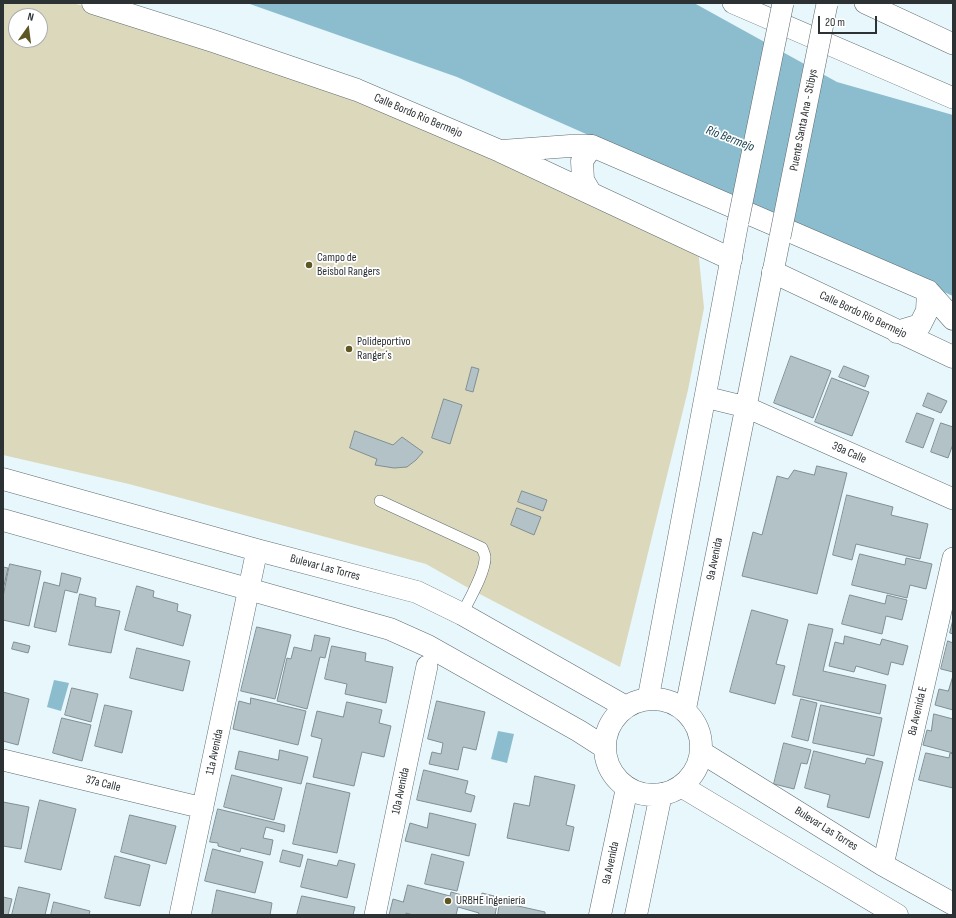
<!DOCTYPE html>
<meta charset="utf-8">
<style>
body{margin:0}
#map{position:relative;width:956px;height:918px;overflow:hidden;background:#e7f7fc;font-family:"Sofia Sans Condensed",sans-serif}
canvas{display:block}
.frame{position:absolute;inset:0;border:4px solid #2c3134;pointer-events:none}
.north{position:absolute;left:8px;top:8px;width:40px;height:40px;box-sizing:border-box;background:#fff;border:1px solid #abadae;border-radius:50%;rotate:14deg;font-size:11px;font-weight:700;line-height:16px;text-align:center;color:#2c3134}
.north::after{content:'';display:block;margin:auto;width:14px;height:18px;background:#5e5723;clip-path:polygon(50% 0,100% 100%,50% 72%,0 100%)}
.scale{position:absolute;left:818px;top:16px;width:59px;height:18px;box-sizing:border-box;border:2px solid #2c3134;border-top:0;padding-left:5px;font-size:12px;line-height:14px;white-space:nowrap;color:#2c3134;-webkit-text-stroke:3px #fff;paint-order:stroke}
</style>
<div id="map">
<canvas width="956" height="918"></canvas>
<div class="frame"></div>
<div class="north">N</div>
<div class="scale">20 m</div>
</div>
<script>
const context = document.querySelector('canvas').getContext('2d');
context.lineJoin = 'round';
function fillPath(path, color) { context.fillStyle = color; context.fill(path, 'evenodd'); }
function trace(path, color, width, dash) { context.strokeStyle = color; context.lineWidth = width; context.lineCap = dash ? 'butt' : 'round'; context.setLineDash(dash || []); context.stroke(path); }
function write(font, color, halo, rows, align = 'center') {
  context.font = font + ' "Sofia Sans Condensed",sans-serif'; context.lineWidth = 3.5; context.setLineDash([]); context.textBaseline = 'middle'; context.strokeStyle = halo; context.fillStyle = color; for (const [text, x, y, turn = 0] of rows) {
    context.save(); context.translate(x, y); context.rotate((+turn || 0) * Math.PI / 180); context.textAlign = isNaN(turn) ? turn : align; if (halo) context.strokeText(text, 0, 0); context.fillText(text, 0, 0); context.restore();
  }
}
fillPath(new Path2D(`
 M3 3H72L150 23 380 105 698 249 704 308 688 390 620 667 472 590 426 564 129 484 3 455ZM16 16H40V40H16Z`), '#dcd8bb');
fillPath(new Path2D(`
 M247 3H694L837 82 953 115V296L457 77Z
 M54 680 69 683 61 711 47 707Z
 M498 731 514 734 507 763 491 759Z`), '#8cbdce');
const building = new Path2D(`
 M791 356 831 371 813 418 774 403Z
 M844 366 869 376 865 387 839 377Z
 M472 367 479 369 473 392 466 390Z
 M832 378 869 392 852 436 815 422Z
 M928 393 947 401 941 413 923 406Z
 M444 399 462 405 450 444 432 438Z
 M917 413 934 419 923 448 906 442Z
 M941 423 953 427V444L948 458 931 452Z
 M355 431 393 445 402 437 423 452 416 460 407 467 394 468 375 465 377 459 350 448Z
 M817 466 847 473 817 594 742 576 753 532 762 535 777 476 788 479 794 470 814 475Z
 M522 491 547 500 543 511 518 502Z
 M847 495 893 507 891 515 928 524 920 559 856 544 852 560 833 555Z
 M517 508 541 517 534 535 511 525Z
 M860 554 905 565 906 558 932 564 926 589 910 585 907 598 852 585Z
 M10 564 41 571 29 626 3 620V597Z
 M3 567 8 568 3 590Z
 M62 573 81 578 77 593 65 590 56 632 34 627 44 582 59 586Z
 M137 586 154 591 153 597 178 604 177 611 191 615 183 646 125 630Z
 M80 594 96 598 95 606 120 611 111 653 69 645Z
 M850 595 885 604 887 595 907 600 902 620 886 616 882 634 842 624Z
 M752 610 788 620 776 664 785 666 775 704 730 692Z
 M953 620V634L950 633Z
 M809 624 833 629 823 671 886 685 880 714 793 695Z
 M257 627 291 635 275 699 241 691Z
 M315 635 330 638 325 658 320 657 307 709 277 701 287 658 291 659 294 647 311 651Z
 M845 636 880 645 882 639 908 646 903 665 891 662 888 675 856 666 854 672 829 666 835 642 843 644Z
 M948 641 953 643V672L941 669Z
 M14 642 30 646 28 653 12 649Z
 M332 646 366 653 365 661 393 667 386 703 345 694 347 684 325 679Z
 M137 648 190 661 183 691 130 678Z
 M953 676V710L935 705 939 689 948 691Z
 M72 688 98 694 91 722 65 715Z
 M3 692 29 699 18 745 3 741Z
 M251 698 306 711 298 745 233 729 239 701 250 704Z
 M801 699 817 703 808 741 792 737Z
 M437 701 485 712 476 750 463 747 458 770 429 764 432 752 441 754 443 743 428 739Z
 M347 702 382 710 379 723 391 726 384 757 362 752 354 786 313 777 322 739 311 736 317 711 343 717Z
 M105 705 132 711 122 753 95 746Z
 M821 705 882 718 874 756 813 743Z
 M934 714 953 719V753L923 745 927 730 931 731Z
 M62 718 91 725 82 761 53 753Z
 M784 743 811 750 807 764 801 763 794 789 774 784Z
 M280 750 308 757 301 784 235 769 239 751 278 760Z
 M814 751 865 764 867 758 883 762 869 818 827 807 830 795 805 788Z
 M926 753 949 758 950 753 953 754V788L919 780Z
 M424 770 468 781 465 793 475 796 471 812 417 800Z
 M232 775 282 788 274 820 224 807Z
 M535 776 575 785 566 825 574 827 569 851 507 838 514 803 529 806Z
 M307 783 350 793 337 853 293 844Z
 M40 800 76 809 61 870 25 862Z
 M3 802 29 807 21 849 3 846Z
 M218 809 285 825 284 832 266 827 263 838 273 840 270 855 241 848 240 852 218 846V843L210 842Z
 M430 813 476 824 469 856 405 841 410 823 427 828Z
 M130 815 176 826 166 864 121 852Z
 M213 849 263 862 255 893 205 881Z
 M283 850 303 855 300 867 280 862Z
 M432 854 464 862 457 891 425 884Z
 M115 856 150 865 140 906 105 898Z
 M308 859 337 866 339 860 355 864 347 898 301 887Z
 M408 885 450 896 451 892 480 900 482 893 494 896 492 904 497 905 495 915H478L479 913 458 907 456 915H413L406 913V915H389L393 899 403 902Z
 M19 887 50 894 45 915H12Z
 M217 890 272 903 270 915H212Z
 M302 896 355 907 353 915H297Z
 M3 897 12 899 8 915H3Z
 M54 902 90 911 89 915H51Z
 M500 902 545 912V915H498Z`);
fillPath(building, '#b3c2c7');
trace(building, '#818f94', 1);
const service = new Path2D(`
 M380 501 482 548C483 551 485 554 485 557 486 571 469 600 462 614`);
const minor = new Path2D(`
 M733 3 953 98
 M865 3 953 44
 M705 397 738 222
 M648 699 705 397 746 407 953 499
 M685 711 780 237
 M3 760 203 808
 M883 865 953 558
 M180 915 257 550
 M375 915 427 666`);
const tertiary = new Path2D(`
 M3 479 257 550 417 592 462 614 626 707
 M3 520 390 629 428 646 579 731 604 747
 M605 747a48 48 0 1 1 96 0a48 48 0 1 1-96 0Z
 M701 752 883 865 953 904
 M681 786 897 915
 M600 915 627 788
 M636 915 661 794`);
const secondary = new Path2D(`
 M93 3 213 41 357 90 500 151 731 259
 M502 151 570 146H592L928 291 953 319
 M590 192 583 180 582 161 592 146
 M773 272 953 357
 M897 332 920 325 927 311 928 291`);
trace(service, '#5e6c70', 12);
trace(minor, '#5e6c70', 22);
trace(tertiary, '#5e6c70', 23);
trace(secondary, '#5e6c70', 23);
trace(service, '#fff', 11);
trace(minor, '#fff', 21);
trace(tertiary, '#fff', 22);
trace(secondary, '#fff', 22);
const minorBridge = new Path2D(`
 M738 222 783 3
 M780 237 827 4`);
trace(minorBridge, '#5e6c70', 22, []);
trace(minorBridge, '#fff', 21);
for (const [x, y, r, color] of [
 [309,265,4,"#5e5723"],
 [349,349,4,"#5e5723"],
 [448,901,4,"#5e5723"]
]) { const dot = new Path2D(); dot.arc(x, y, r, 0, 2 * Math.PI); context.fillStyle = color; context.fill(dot); trace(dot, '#fff', 1.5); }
write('12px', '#2c3134', '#fff', [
 ["Calle Bordo Río Bermejo",418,116,23],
 ["Puente Santa Ana - Stibys",804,120,-79],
 ["Calle Bordo Río Bermejo",863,315,25],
 ["39a Calle",849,453,24],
 ["9a Avenida",715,559,-79],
 ["Bulevar Las Torres",325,568,15],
 ["8a Avenida E",918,711,-77],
 ["11a Avenida",215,752,-78],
 ["37a Calle",103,784,14],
 ["10a Avenida",401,791,-78],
 ["Bulevar Las Torres",826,829,32],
 ["9a Avenida",611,863,-78]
]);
write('12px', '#2c3134', '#fff', [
 ["Campo de",317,258],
 ["Beisbol Rangers",317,272],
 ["Polideportivo",357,342],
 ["Ranger´s",357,356],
 ["URBHE Ingeniería",456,901]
], 'left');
write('italic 13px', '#123d4b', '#fff', [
 ["Río Bermejo",730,139,21]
]);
</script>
